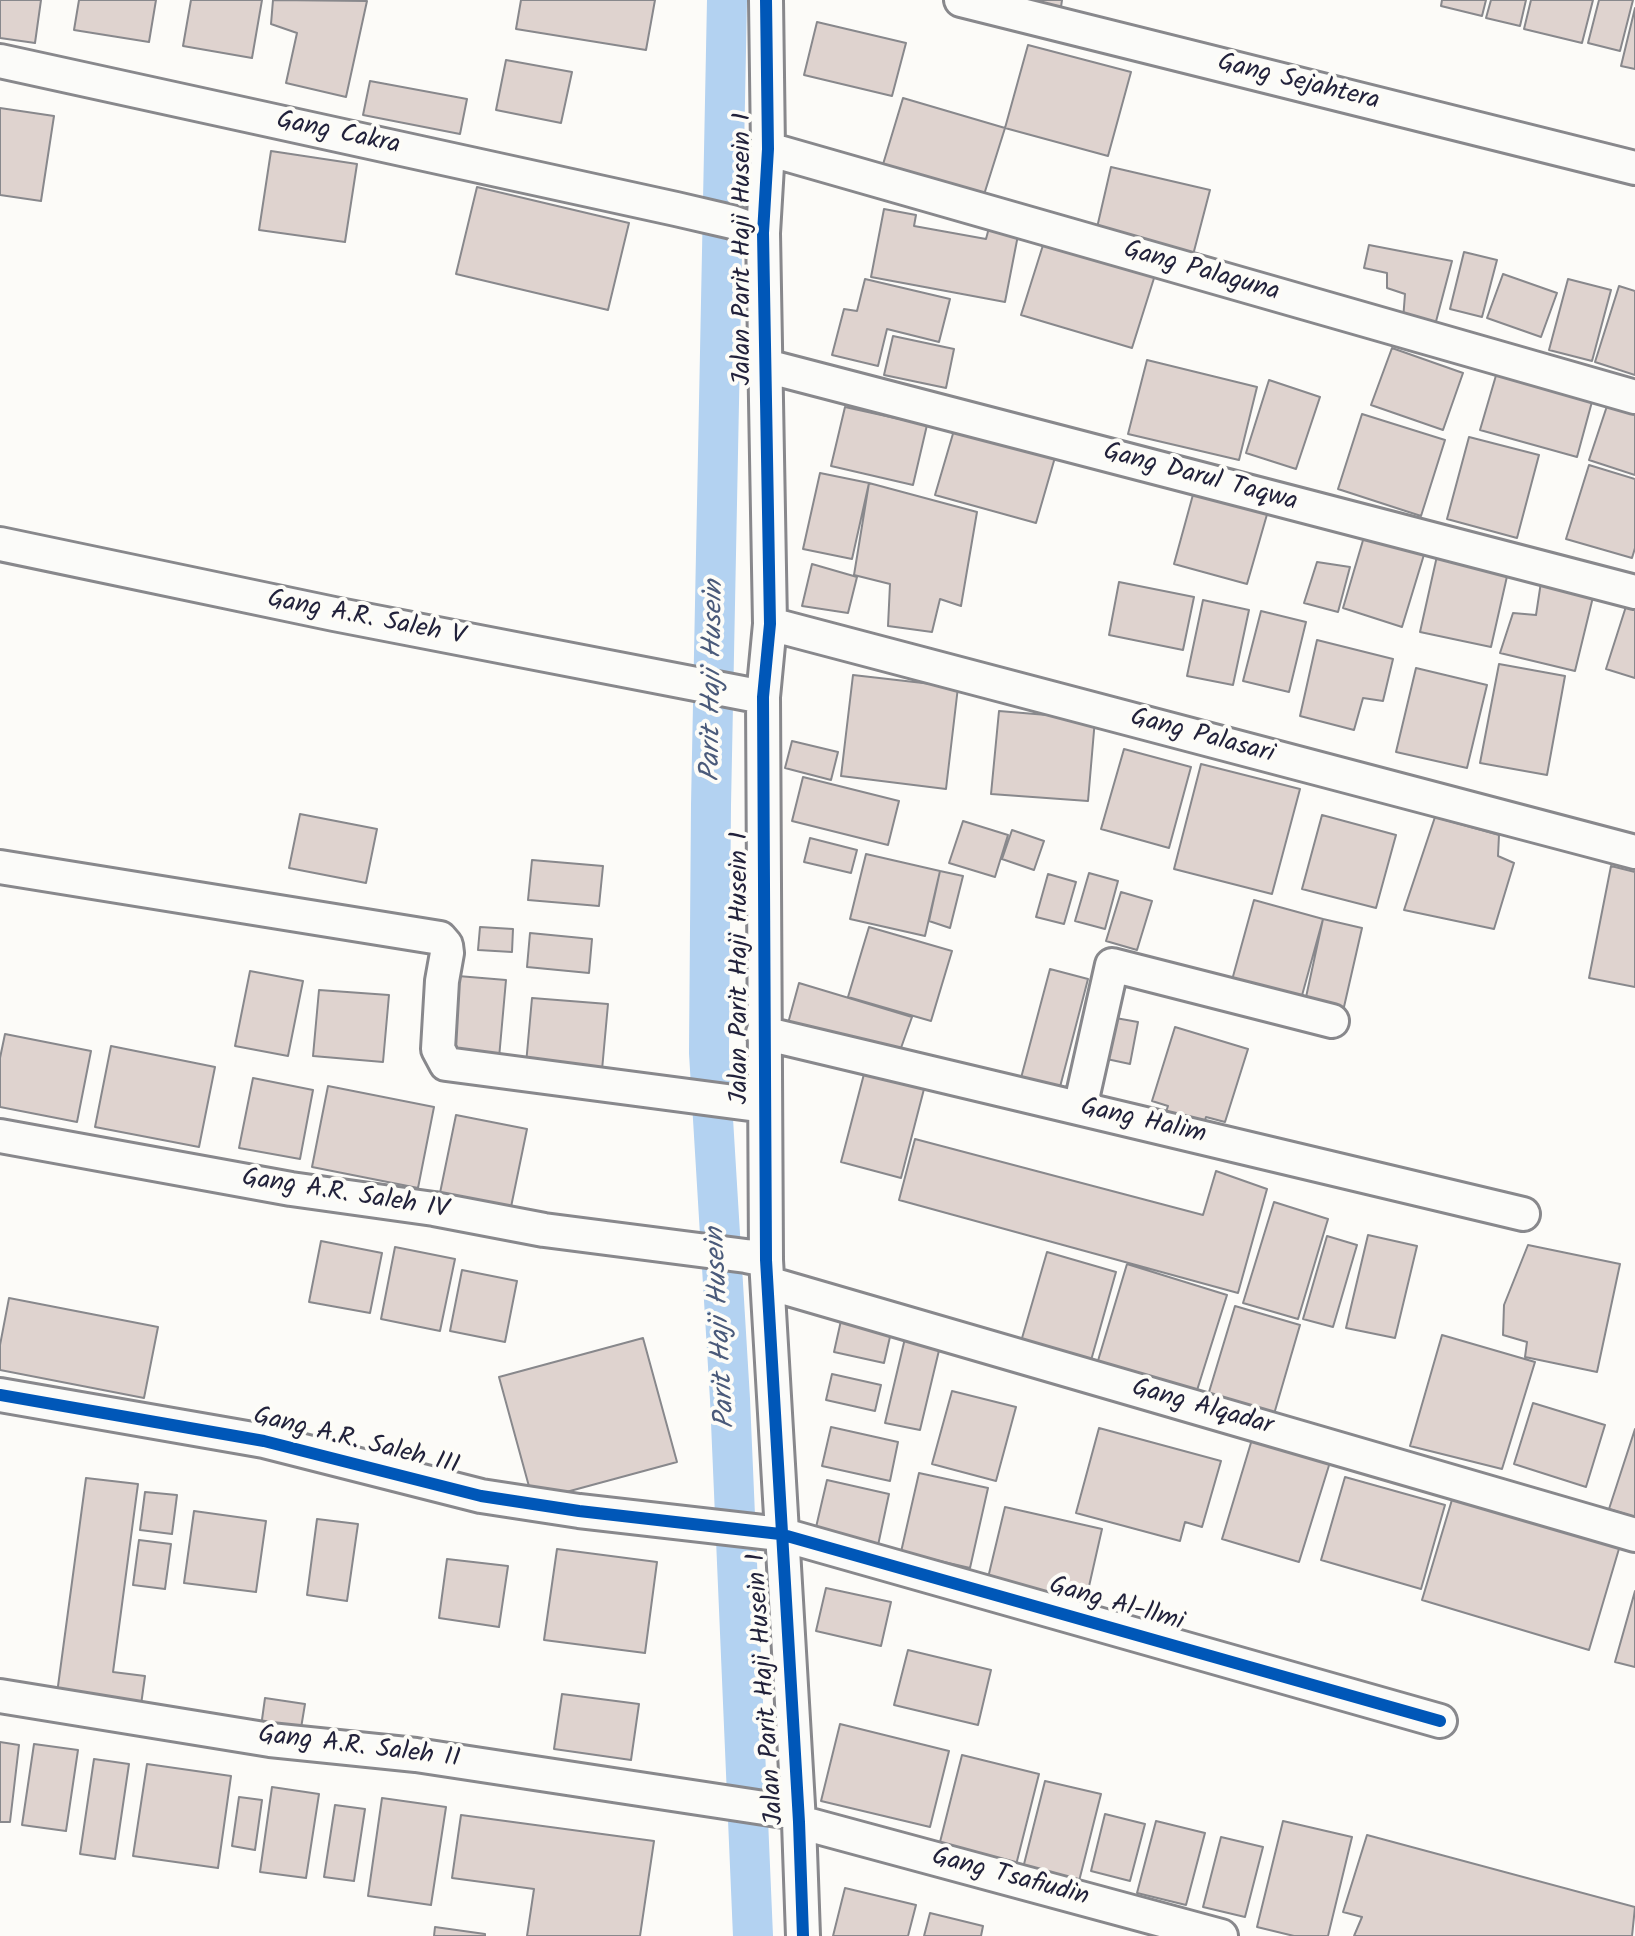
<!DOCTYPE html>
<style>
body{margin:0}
canvas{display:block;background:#fcfbf8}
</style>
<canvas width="1635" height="1936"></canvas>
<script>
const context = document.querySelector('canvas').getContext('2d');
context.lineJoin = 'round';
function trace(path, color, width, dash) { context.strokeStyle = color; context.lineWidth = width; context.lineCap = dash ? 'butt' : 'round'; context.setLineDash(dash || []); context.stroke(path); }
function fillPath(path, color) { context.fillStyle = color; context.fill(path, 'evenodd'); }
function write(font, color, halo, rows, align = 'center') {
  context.font = font + ' Kalam,sans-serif'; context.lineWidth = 8; context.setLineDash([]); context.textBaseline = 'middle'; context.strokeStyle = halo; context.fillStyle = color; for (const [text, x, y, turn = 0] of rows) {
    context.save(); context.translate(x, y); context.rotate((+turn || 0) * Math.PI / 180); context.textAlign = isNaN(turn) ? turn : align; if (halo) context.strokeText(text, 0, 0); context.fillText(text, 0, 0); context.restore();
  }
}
trace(new Path2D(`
 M727 0 711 805 709 1053 730 1399 753 1936`), '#b3d2f1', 40);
const building = new Path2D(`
 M0 0H41L35 43 0 38Z
 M79 0H156L149 42 74 30Z
 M191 0H262L252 58 183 46Z
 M273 0 367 1 346 97 286 83 297 33 271 24Z
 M521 0H655L646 50 516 29Z
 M1031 0H1062L1061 7Z
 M1442 0H1486L1482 16 1441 6Z
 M1491 0H1526L1520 26 1486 18Z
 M1531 0H1593L1582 43 1524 29Z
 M1599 0H1633L1620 51 1588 43Z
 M1635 8V69L1621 66Z
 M817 22 906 43 892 96 804 75Z
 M1028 45 1131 72 1108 156 1005 128Z
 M506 60 572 72 561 123 496 110Z
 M370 81 467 99 460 134 363 115Z
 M903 98 1005 128 982 201 881 171Z
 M0 108 54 116 41 201 0 195Z
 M271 151 357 164 345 242 259 230Z
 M1111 167 1210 190 1193 255 1096 232Z
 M477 187 629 223 608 310 456 274Z
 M884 209 916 215 914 226 986 239 990 224 1019 230 1005 302 871 277Z
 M1044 242 1155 275 1132 348 1021 315Z
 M1369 245 1452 261 1434 329 1403 320 1405 294 1387 288V273L1364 268Z
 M1464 252 1497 260 1482 317 1450 309Z
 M1503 274 1557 293 1541 337 1487 318Z
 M865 279 950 299 939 342 887 329 878 366 832 355 844 309 857 311Z
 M1568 279 1611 290 1592 361 1549 350Z
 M1619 286 1635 291V375L1595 362Z
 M893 336 954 349 946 388 884 375Z
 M1392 348 1463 373 1443 430 1371 405Z
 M1147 360 1257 387 1239 460 1128 434Z
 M1497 372 1593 398 1577 457 1480 430Z
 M1269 380 1320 397 1296 469 1246 453Z
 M1611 394 1635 402V475L1589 460Z
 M845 407 927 425 913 485 831 466Z
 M1362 414 1445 440 1421 516 1338 489Z
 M957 420 1058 447 1036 523 935 495Z
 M1469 437 1539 455 1517 538 1447 519Z
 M1589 465 1635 479V548L1632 558 1566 539Z
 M820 473 869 483 852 559 803 549Z
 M869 483 977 512 961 606 940 599 932 632 888 626 890 584 854 575Z
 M1194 491 1268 511 1247 584 1174 564Z
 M1366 530 1426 548 1402 627 1343 608Z
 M1437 556 1508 572 1491 647 1420 632Z
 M1317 562 1350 567 1338 612 1304 603Z
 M812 564 857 577 848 613 802 606Z
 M1119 582 1194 597 1183 650 1109 635Z
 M1541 582 1593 597 1575 671 1500 653 1513 613 1536 615Z
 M1629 597 1635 599V678L1606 669Z
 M1203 600 1249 610 1233 685 1187 676Z
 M1261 611 1306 622 1289 692 1243 681Z
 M1317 640 1393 659 1383 701 1363 698 1354 730 1300 716Z
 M1499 664 1565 676 1547 775 1480 763Z
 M1416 668 1487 685 1467 768 1396 752Z
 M853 675 958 687 946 789 841 776Z
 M999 711 1095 719 1088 801 991 794Z
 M792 741 838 752 831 780 785 768Z
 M1124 749 1191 767 1169 848 1101 829Z
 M1201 764 1300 789 1272 894 1174 869Z
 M803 777 899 801 888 845 792 821Z
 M300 814 377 829 366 883 289 868Z
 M1322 815 1396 835 1376 908 1302 889Z
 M1435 817 1499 835 1498 856 1514 863 1494 929 1404 910Z
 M963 821 1008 835 995 877 949 863Z
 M1012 830 1044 841 1034 870 1002 859Z
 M810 838 857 850 851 873 804 862Z
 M866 854 940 871 925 936 850 919Z
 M532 860 603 866 599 906 528 900Z
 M1611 866 1635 872V987L1589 978Z
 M940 871 963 876 950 928 929 921Z
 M1089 873 1118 881 1105 929 1075 921Z
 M1048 874 1076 882 1064 924 1036 917Z
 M1121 892 1152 901 1137 950 1106 941Z
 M1254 900 1323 919 1298 1010 1229 991Z
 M1323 919 1362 928 1341 1020 1303 1011Z
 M480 927 513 929 512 952 478 950Z
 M869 927 952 951 931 1021 848 997Z
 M530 933 592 939 589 973 527 967Z
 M1050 969 1088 979 1060 1087 1021 1078Z
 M250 971 303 981 288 1056 235 1046Z
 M458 976 506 980 499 1058 450 1055Z
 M799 983 912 1017 896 1062 787 1027Z
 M319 990 389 995 383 1062 313 1056Z
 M532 998 608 1004 602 1070 526 1064Z
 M1110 1017 1138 1022 1130 1064 1102 1058Z
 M1175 1027 1248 1049 1225 1122 1206 1117 1203 1127 1165 1115 1168 1106 1152 1101Z
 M5 1034 91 1051 77 1122 0 1107V1058Z
 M111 1046 215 1067 199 1147 95 1127Z
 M864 1074 924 1089 901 1178 841 1162Z
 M253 1078 313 1090 300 1159 239 1148Z
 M328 1086 434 1107 418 1188 312 1167Z
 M456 1115 527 1129 511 1207 440 1193Z
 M915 1139 1203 1215 1216 1171 1267 1189 1238 1293 899 1200Z
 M1274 1202 1328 1219 1298 1319 1243 1303Z
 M1368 1235 1417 1246 1395 1338 1346 1328Z
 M1327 1236 1357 1245 1333 1327 1303 1319Z
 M321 1241 382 1253 370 1313 309 1302Z
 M1528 1245 1620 1264 1597 1372 1525 1357 1527 1342 1503 1335 1504 1305Z
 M395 1247 455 1259 440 1331 381 1319Z
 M1047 1252 1116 1272 1090 1364 1020 1345Z
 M1127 1264 1227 1295 1193 1403 1094 1374Z
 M462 1270 517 1281 505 1342 450 1331Z
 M9 1298 158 1327 144 1398 0 1370V1345Z
 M1235 1306 1300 1325 1272 1421 1206 1402Z
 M842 1316 892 1328 884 1363 834 1352Z
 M906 1334 941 1342 920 1430 885 1423Z
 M1442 1335 1535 1362 1502 1469 1410 1446Z
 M643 1338 677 1462 533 1501 499 1377Z
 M832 1374 881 1385 875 1411 826 1400Z
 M952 1391 1016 1407 996 1481 932 1464Z
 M1533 1403 1605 1425 1586 1487 1514 1464Z
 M831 1427 898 1442 890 1481 822 1466Z
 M1099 1428 1221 1461 1202 1527 1185 1522 1180 1541 1076 1513Z
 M1635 1429V1517L1609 1509Z
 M1253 1436 1331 1459 1299 1562 1222 1539Z
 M919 1473 988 1488 970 1568 901 1552Z
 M1345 1477 1445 1505 1421 1589 1321 1560Z
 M86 1478 138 1484 113 1672 145 1676 140 1712 56 1701Z
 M827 1480 889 1494 877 1550 814 1536Z
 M145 1492 177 1495 172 1534 140 1530Z
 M1454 1493 1621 1542 1589 1650 1422 1600Z
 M1005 1507 1102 1529 1085 1604 987 1582Z
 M194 1511 266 1521 256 1592 184 1583Z
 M317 1519 358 1524 347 1601 307 1595Z
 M139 1540 171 1544 165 1589 133 1585Z
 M557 1549 657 1562 645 1653 544 1640Z
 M447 1559 508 1566 499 1627 439 1618Z
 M826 1588 891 1602 881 1646 816 1631Z
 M1635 1591V1667L1615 1662Z
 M908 1650 991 1670 978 1725 894 1705Z
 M562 1694 639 1704 631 1760 554 1749Z
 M265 1698 305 1704 299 1740 260 1734Z
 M840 1724 949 1751 930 1827 821 1801Z
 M0 1742 19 1745 10 1822H0Z
 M34 1744 78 1750 66 1831 22 1825Z
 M962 1755 1039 1774 1016 1865 939 1846Z
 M94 1759 129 1764 115 1859 80 1854Z
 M147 1764 231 1776 218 1868 133 1856Z
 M1045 1781 1101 1794 1076 1893 1020 1880Z
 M272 1787 319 1794 306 1878 260 1872Z
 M239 1797 262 1800 255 1850 232 1846Z
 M382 1798 446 1807 431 1905 368 1896Z
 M335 1805 365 1809 354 1881 324 1877Z
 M1105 1814 1145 1824 1130 1881 1091 1871Z
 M461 1815 654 1841 640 1936H527L534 1889 452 1878Z
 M1156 1821 1205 1833 1186 1905 1137 1893Z
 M1283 1821 1352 1837 1328 1936H1294L1257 1927Z
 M1367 1835 1635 1907 1632 1936H1354L1362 1917 1343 1912Z
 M1221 1837 1263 1847 1245 1917 1203 1907Z
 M845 1888 916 1905 908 1936H833Z
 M930 1913 983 1926 981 1936H924Z
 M435 1927 485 1934V1936H434Z`);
fillPath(building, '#dfd3cf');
trace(building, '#88888c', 2);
const minor = new Path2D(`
 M766 0 768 149 763 233 770 624 763 697 766 1260 799 1822 803 1936
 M961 0 1635 168
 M0 61 676 209 732 222 763 233
 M768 149 1635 397
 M766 366 1635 592
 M0 544 334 614 763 697
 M770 624 1635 852
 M0 867 440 938 446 945 447 953 442 981 438 1049 446 1064 765 1106
 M763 1033 1523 1214
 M1080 1108 1112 965 1332 1021
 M0 1136 291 1189 434 1209 544 1230 746 1256 766 1260
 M768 1283 1635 1535
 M0 1395 264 1441 481 1496 579 1511 780 1534 1440 1721
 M0 1696 270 1740 416 1755 797 1813
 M799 1822 1221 1936`);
trace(minor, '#88888c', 38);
trace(minor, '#fbfbf9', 32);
trace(new Path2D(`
 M766 0 768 149 763 233 770 624 763 697 766 1260 799 1822 803 1936
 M0 1395 264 1441 481 1496 579 1511 780 1534 1440 1721`), '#0057b8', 12);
write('26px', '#22223b', '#fdfcf7', [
 ["Gang Sejahtera",1298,84,14],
 ["Gang Cakra",338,135,12],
 ["Jalan Parit Haji Husein 1",745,249,-90],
 ["Gang Palaguna",1201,273,16],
 ["Gang Darul Taqwa",1200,479,15],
 ["Gang A.R. Saleh V",366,620,11],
 ["Gang Palasari",1202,738,15],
 ["Jalan Parit Haji Husein 1",742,968,-90],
 ["Gang Halim",1143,1123,13],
 ["Gang A.R. Saleh IV",345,1196,9],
 ["Gang Alqadar",1202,1409,16],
 ["Gang A.R. Saleh III",356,1443,14],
 ["Gang Al-llmi",1116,1606,16],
 ["Jalan Parit Haji Husein 1",768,1689,-94],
 ["Gang A.R. Saleh II",359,1749,7],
 ["Gang Tsafiudin",1010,1879,15]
]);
write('italic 28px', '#4a5a7a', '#fdfcf7', [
 ["Parit Haji Husein",715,681,-89],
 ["Parit Haji Husein",723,1328,-93]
]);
</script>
